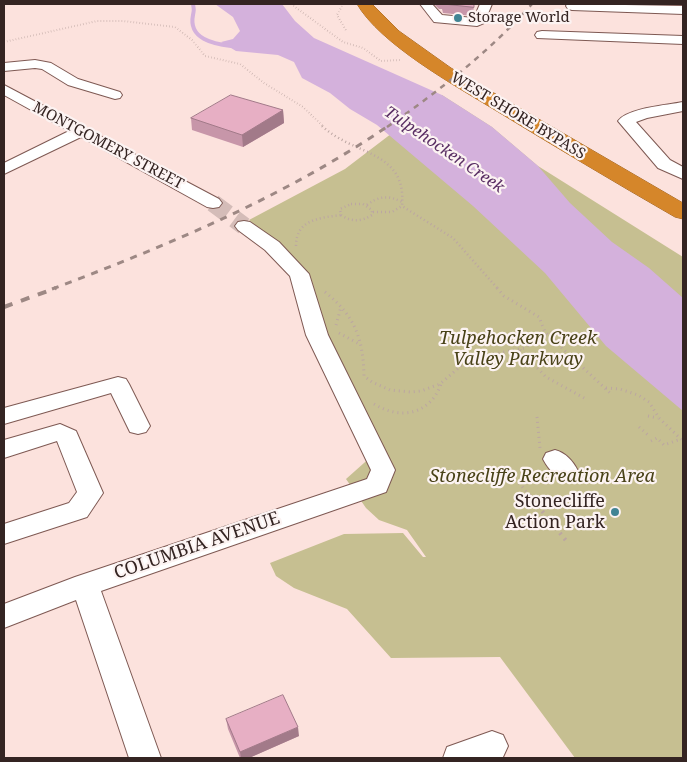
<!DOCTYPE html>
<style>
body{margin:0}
#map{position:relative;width:687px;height:762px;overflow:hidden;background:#fce2dd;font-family:"Noto Serif",serif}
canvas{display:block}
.frame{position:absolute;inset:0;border:5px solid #342422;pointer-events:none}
</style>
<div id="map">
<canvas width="687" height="762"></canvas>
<div class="frame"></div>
</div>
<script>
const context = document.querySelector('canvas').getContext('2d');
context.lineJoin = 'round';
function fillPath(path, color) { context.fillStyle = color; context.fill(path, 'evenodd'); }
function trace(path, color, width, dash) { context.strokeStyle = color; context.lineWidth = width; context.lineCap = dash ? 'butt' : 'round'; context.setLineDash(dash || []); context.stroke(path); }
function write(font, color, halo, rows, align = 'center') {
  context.font = font + ' "Noto Serif",serif'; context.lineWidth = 4.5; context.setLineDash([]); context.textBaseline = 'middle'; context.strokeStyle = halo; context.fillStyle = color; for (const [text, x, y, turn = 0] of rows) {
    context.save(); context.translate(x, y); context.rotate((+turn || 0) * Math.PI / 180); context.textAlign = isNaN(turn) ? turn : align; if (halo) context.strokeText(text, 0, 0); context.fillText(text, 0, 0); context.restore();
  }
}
fillPath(new Path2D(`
 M442 95 492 127 538 166 683 257V758H575L500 657 391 658 347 609 294 588 276 576 270 563 344 534 403 533 423 557H426L407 530 379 520 366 508 346 479 382 447 333 351 316 310 308 273 249 220 345 169Z`), '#c6bf91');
fillPath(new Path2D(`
 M215 4H282L295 21 314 38 442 95 492 127 538 166 570 203 612 242 649 268 683 298V411L606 346 545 273 473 206 377 125 350 109 330 93 302 78 294 62 278 55 236 51 221 42 233 39 240 31 233 17Z`), '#d4b1dc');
trace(new Path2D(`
 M193 4C194 10 194 10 193 15 188 39 214 44 231 46`), '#d4b1dc', 4);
trace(new Path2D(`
 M213 203 244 226`), '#d4bcb8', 18, [18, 9]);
const minor = new Path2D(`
 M420 4H432L442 15 474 18 480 4H492L484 23 477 26 434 22Z
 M567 4 683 6V14L572 10 568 9 566 6Z
 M542 31 683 36V44L537 38 535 35 537 32Z
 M35 60 51 63 78 79 120 92 122 95 120 98 115 99 68 85 42 69 35 68 4 71V63Z
 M4 85 219 199 222 203 219 207 213 208 207 207 81 137 4 174V163L69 131 4 95Z
 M683 102V111L647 118 636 122 670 160 683 167V179L658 168 618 121C627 108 668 105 683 102Z
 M244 221 250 222 279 242 309 274 328 335 395 470 386 492 101 591 161 758H129L76 600 4 628V604L75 577 367 479 371 470 306 335 290 276 265 250 238 230 235 226 238 222Z
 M118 377 126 379 129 384 150 426 146 432 138 434 130 432 111 393 4 424V408Z
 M60 424 76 431 103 493 87 517 4 544V524L69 503 77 492 57 441 4 458V440Z
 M555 450C566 453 573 461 578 471L575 477C559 482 550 472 543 459L546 453Z
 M492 731 503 735 508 746 503 757 443 758 447 747Z`);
const highway = new Path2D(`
 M357 4H372L399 31 451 68 683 203V219L675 217C614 182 554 146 495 110 454 85 380 44 357 4Z`);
trace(minor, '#7e5953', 2);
trace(highway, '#9d6427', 1);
trace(new Path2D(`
 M291 4 343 42 363 48 381 61 400 60
 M340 4 342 6 337 15 347 32
 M4 42 97 21H123L175 27 192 40 205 56 240 64 264 83 303 107 324 127`), '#bca6a2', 2, [0.5, 2.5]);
trace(new Path2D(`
 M322 126C354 156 407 150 402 206L453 238 498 289
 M351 204H363L372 210V215C361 222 351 222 341 215L340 209Z
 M367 205C378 196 389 195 402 202
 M373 212H392L402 206
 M296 246C296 219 320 218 341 215`), '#bca6a2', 2.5, [1, 3]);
trace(new Path2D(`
 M497 288 504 296 539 317 545 332 610 393
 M325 292C355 316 363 338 364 376L372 382 390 390 411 392 421 391 440 384 462 365 489 355 525 348 545 332
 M336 325 341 307
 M339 333 361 345
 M520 350 546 377 586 399
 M606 388 620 389 638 395 649 402 659 418 683 441
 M374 404C400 420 430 415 441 384
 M648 416 658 418
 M537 417 540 448
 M639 427 648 435
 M651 441 657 438 664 445 681 439
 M519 483 530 496`), '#bca6a2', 3, [1, 4]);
trace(new Path2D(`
 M529 495 568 543`), '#bca6a2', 4, [2, 5]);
fillPath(minor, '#fff');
fillPath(highway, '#d5862a');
trace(new Path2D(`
 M387 127C439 91 489 52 532 4`), '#9d8884', 2.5, [5.5, 5.5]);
trace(new Path2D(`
 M52 289C169 245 286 196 388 126`), '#9d8884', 3, [7, 7]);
trace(new Path2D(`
 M4 307 56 288`), '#9d8884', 4, [9, 9]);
fillPath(new Path2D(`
 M434 4H474L473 16 443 13 442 9H439Z
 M283 110 284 123 243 147 192 130 191 118Z
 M226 719 299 736 249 758H240L228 729Z`), '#c796a9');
fillPath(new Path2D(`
 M283 110 284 123 243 147 242 135Z
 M298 727 299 736 249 758H241L240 752Z`), '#a27a89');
const building = new Path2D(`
 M444 4H474V7Z
 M231 95 283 110 242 135 191 118Z
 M283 695 298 727 240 752 226 719Z`);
fillPath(building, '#e7afc4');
trace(building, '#a27a89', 1);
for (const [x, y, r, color] of [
 [458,18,5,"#418494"],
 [615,512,5,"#418494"]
]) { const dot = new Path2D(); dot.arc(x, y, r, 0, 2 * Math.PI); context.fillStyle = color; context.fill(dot); trace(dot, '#fcf3f2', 2); }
write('15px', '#342422', '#fcf3f2', [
 ["Storage World",468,18]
], 'left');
write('15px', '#342422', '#fcf3f2', [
 ["WEST SHORE BYPASS",518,116,31],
 ["MONTGOMERY STREET",108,146,28]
]);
write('italic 16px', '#5b3065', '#fcf3f2', [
 ["Tulpehocken Creek",444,150,34]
]);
write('italic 18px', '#494218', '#fcf3f2', [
 ["Tulpehocken Creek",518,339],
 ["Valley Parkway",518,360],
 ["Stonecliffe Recreation Area",542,477]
]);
write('18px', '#342422', '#fcf3f2', [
 ["Stonecliffe",605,502],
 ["Action Park",605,523]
], 'right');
write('18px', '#342422', '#fcf3f2', [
 ["COLUMBIA AVENUE",197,546,-19]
]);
</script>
